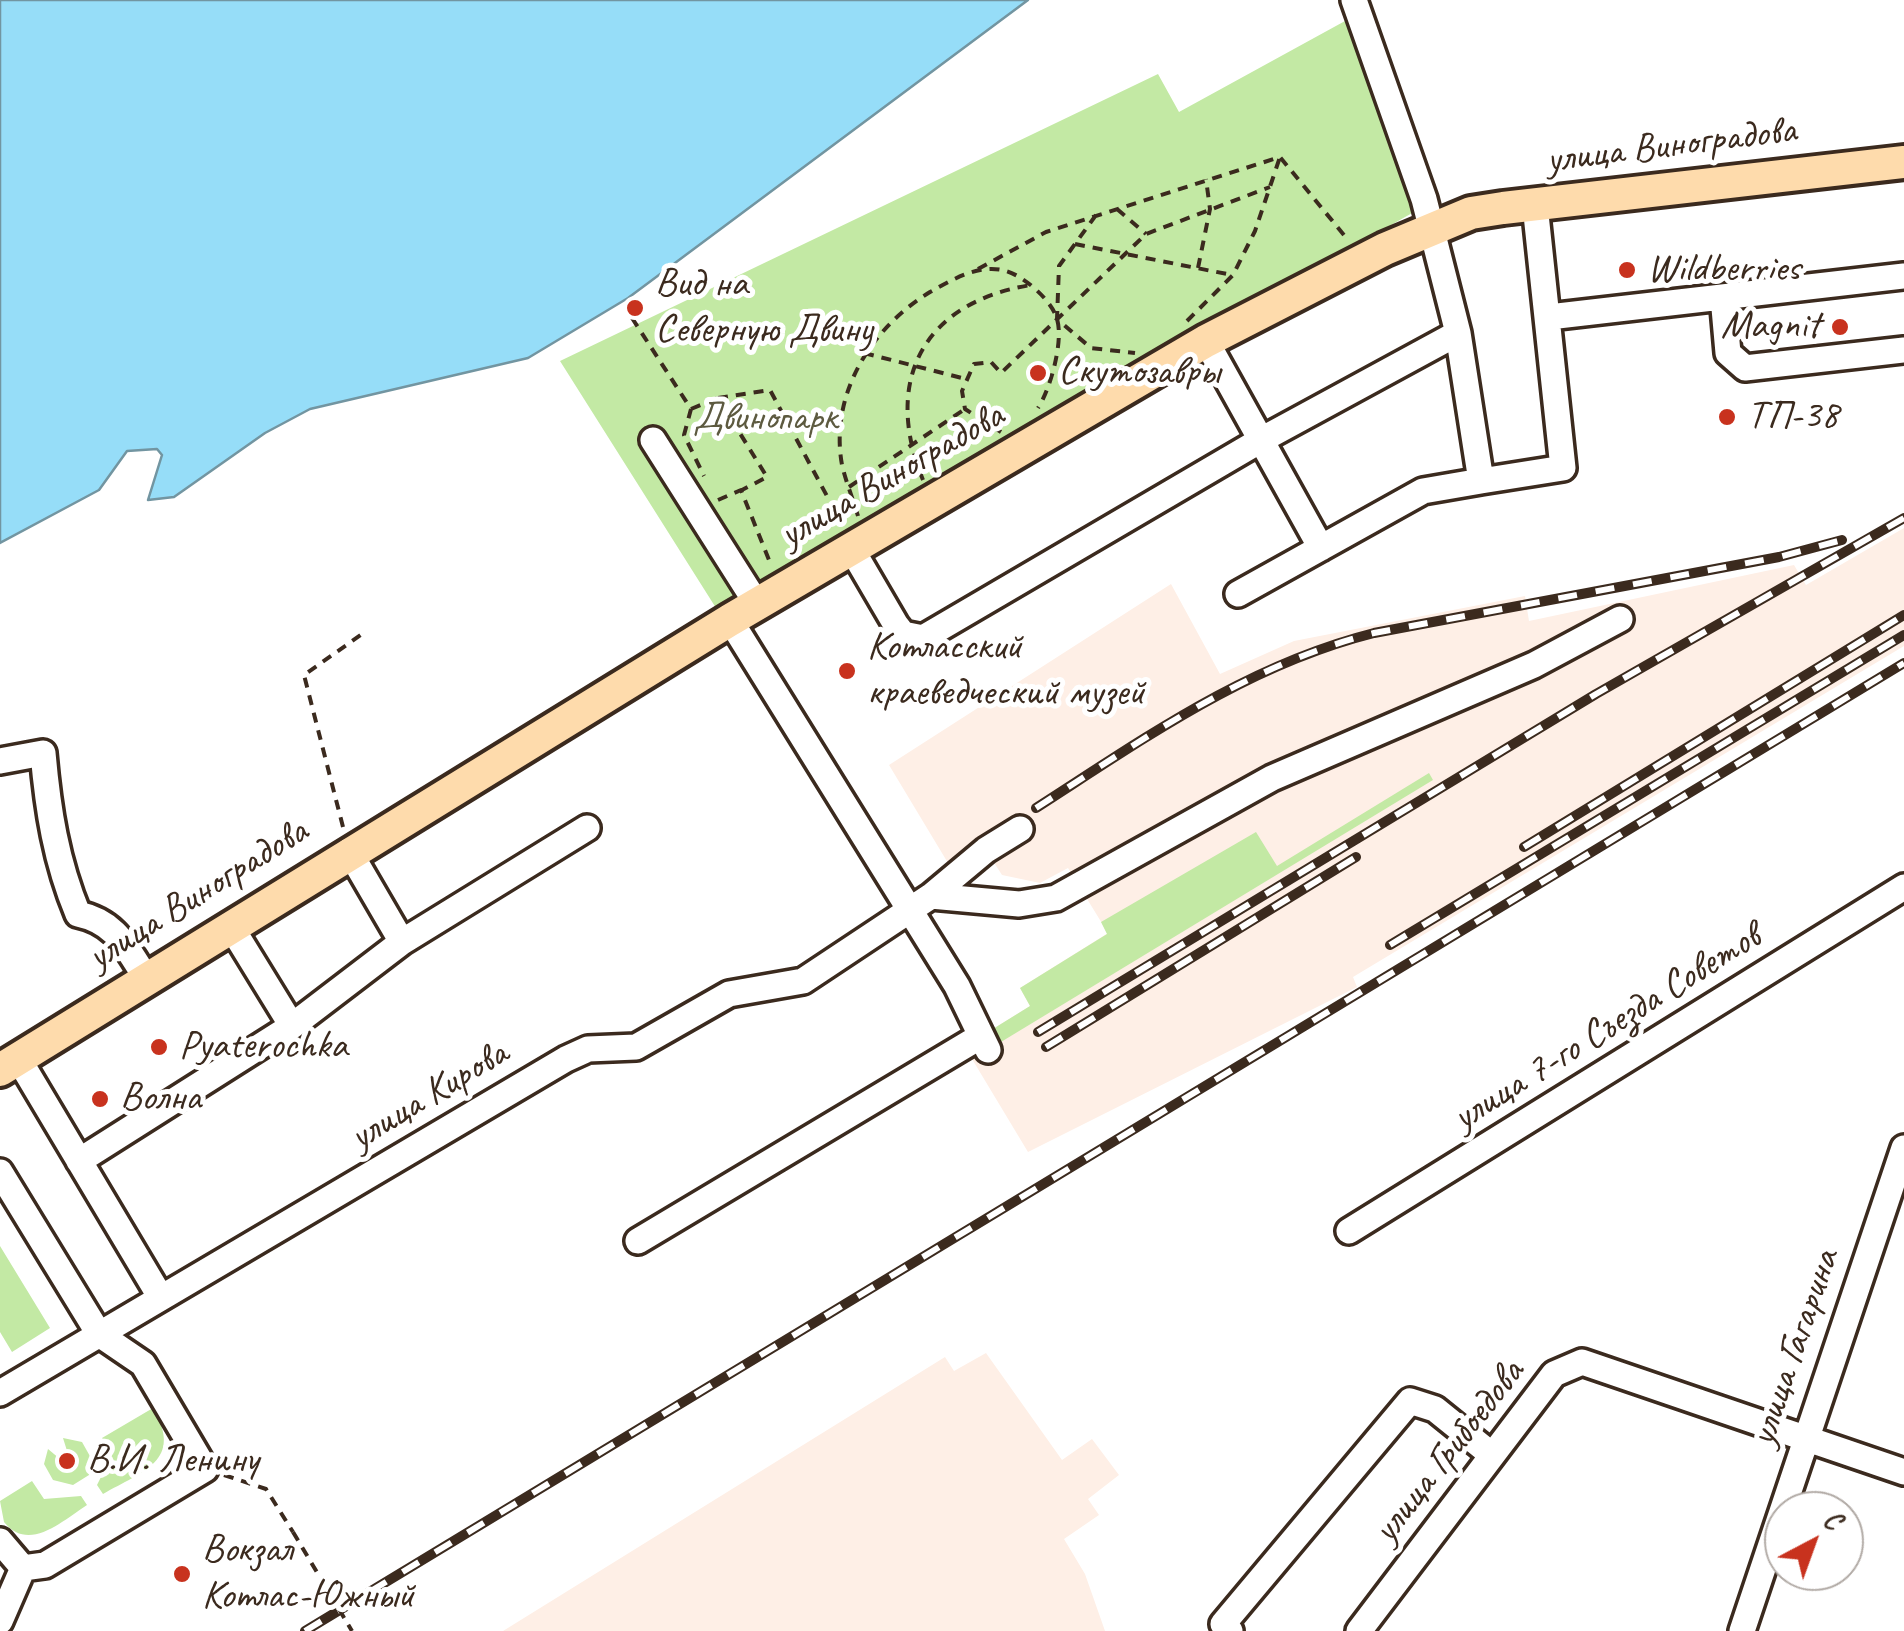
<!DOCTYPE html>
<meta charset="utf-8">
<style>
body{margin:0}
#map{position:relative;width:1904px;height:1631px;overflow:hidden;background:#fff;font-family:Caveat,sans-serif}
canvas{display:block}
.north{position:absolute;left:1764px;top:1491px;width:100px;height:100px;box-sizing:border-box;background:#fff;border:2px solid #b1aaa5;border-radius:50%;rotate:41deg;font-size:28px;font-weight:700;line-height:40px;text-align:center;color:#3b2a1e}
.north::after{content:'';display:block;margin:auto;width:35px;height:45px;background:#c8321e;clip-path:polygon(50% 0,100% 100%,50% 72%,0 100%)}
</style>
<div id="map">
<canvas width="1904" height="1631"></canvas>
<div class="north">С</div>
</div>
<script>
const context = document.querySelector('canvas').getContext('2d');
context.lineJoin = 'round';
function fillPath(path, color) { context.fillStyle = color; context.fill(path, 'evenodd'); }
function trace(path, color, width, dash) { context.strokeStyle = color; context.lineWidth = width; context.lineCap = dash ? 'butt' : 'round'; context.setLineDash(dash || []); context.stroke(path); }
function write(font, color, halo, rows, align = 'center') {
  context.font = font + ' Caveat,sans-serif'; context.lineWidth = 10; context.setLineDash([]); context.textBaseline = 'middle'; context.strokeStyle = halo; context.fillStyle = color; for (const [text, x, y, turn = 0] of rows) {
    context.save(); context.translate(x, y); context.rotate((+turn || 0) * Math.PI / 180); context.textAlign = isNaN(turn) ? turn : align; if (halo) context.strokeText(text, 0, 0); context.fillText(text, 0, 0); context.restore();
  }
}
fillPath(new Path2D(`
 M1904 528V646L1353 977 1357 987 1028 1152 972 1059 995 1045 988 1032 1030 1006 1020 988 1108 933 1068 868 1040 883 1002 875 982 844 948 863 889 765 1171 584 1220 674 1294 641 1525 596 1529 621 1794 565 1806 585Z
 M986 1353 1062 1460 1092 1439 1119 1475 1088 1499 1099 1515 1064 1539 1085 1574 1105 1631H503L945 1357 954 1371Z`), '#feefe6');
fillPath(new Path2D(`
 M1345 21 1421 208 716 608 560 361 1158 74 1179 112Z
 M1429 773 1433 780 996 1045 988 1032 1030 1006 1020 988 1107 934 1101 922 1256 832 1277 866Z
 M0 1246 50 1328 12 1352 0 1332Z
 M153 1408C184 1461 143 1471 103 1494L97 1485 112 1455 102 1438Z
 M63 1438 82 1442 91 1458 89 1475 73 1485 53 1480 44 1464 48 1449 60 1459 68 1454Z
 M32 1481 44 1499 81 1496 87 1505C62 1521 29 1553 4 1522L0 1501Z`), '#c3e9a4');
const water = new Path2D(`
 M0 0H1028L628 298 528 358 310 409 265 433 174 497 148 500 162 455 157 449 127 451 99 490 0 543Z`);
fillPath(water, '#96ddf8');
trace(water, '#7295a1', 2.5);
const minor = new Path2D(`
 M1723 297 1728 353 1745 368 1904 350
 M1549 317 1904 276
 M1206 341 1321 548
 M653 440 757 604
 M1481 481 1563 468 1535 205
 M851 548 896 625 903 634 923 638 1261 440 1458 333 1424 199 1354 0
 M1238 594 1423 491 1481 481 1458 333
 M730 620 957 986 988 1050
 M0 761 43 753C48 810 56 861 78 914 116 922 126 947 146 978
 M349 851 402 942
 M931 896 986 850 1020 829
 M230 925 292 1026
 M18 1058 161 1298
 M79 1161 292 1026 402 942 587 828
 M0 1172 99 1334 143 1364 205 1469 45 1565 23 1568 0 1541
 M1349 1231 1904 887
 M638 1241 981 1036
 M0 1393 566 1059 588 1049 636 1047 729 994 803 981 931 896 1019 904 1056 898 1272 778 1534 665 1620 619
 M0 1621 23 1568
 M1230 1631 1223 1624 1410 1401 1435 1409 1492 1455
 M1359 1631 1554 1374 1582 1362 1904 1472
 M1742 1631 1904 1148`);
const major = new Path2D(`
 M0 1070 730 620 1206 341 1385 249 1471 213 1503 208 1904 162`);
trace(minor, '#3b2a1e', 32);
trace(major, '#3b2a1e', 40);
trace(new Path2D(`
 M1117 209 1146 234
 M1096 215 1059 266 1057 319 1091 348 1135 353
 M1075 244 1232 275
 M1198 268 1210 209 1206 179
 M978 269 1046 232 1280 157 1348 240
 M632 318 691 409 684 435 704 476
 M1187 321 1233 275 1255 231 1280 157
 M864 353 966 379
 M718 398 770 390 842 524
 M691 409 718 398 767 477 742 490
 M1001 432 965 409 962 391 974 364 991 362 1001 373 1146 234 1270 187
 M923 480C882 380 924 302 1031 285
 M849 487 965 409
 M718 500 741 490 771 565
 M858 516C853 499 846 482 842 465 829 394 872 327 930 292 952 280 976 265 1002 270 1021 273 1052 300 1057 319 1064 341 1050 390 1038 408
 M343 827 304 675 362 634
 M224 1475 266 1489 293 1532`), '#3b2a1e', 4, [10, 8]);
trace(minor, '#fff', 25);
trace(major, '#fedbac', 32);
const rail = new Path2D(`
 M1036 808C1145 738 1247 665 1374 633L1779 557 1842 540
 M1524 847 1904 615
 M1390 945 1904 635
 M1038 1032 1596 694 1904 518
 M1046 1047 1356 857
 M305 1631 1904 663`);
trace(rail, '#3b2a1e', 10);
trace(rail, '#fff', 6, [19]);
trace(new Path2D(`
 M293 1532 352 1631`), '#3b2a1e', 4, [10, 8]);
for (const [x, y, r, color] of [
 [1627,270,10,"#c8321e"],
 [635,308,10,"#c8321e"],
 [1840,327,10,"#c8321e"],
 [1038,373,10,"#c8321e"],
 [1727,417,10,"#c8321e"],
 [847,671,10,"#c8321e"],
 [159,1047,10,"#c8321e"],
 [100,1099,10,"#c8321e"],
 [67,1461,10,"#c8321e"],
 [182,1574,10,"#c8321e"]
]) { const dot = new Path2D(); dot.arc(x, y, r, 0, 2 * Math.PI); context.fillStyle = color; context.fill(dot); trace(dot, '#fff', 4); }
write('40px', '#3b2a1e', '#fff', [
 ["улица Виноградова",1671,146,-7],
 ["улица Виноградова",892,476,-30],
 ["улица Виноградова",198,895,-32],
 ["улица 7-го Съезда Советов",1607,1028,-32],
 ["улица Кирова",429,1096,-31],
 ["улица Гагарина",1795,1348,-71],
 ["улица Грибоедова",1449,1452,-52]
]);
write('40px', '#3b2a1e', '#fff', [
 ["Wildberries",1647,270],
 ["Вид на",655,285],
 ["Северную Двину",655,331],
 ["Magnit",1820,327,"right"],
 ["Скутозавры",1058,373],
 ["ТП-38",1747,417],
 ["Котласский",867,648],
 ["краеведческий музей",867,694],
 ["Pyaterochka",179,1047],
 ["Волна",120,1099],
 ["В.И. Ленину",87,1461],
 ["Вокзал",202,1551],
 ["Котлас-Южный",202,1597]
], 'left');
write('40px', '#5d5a40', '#fff', [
 ["Двинопарк",765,419]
]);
</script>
